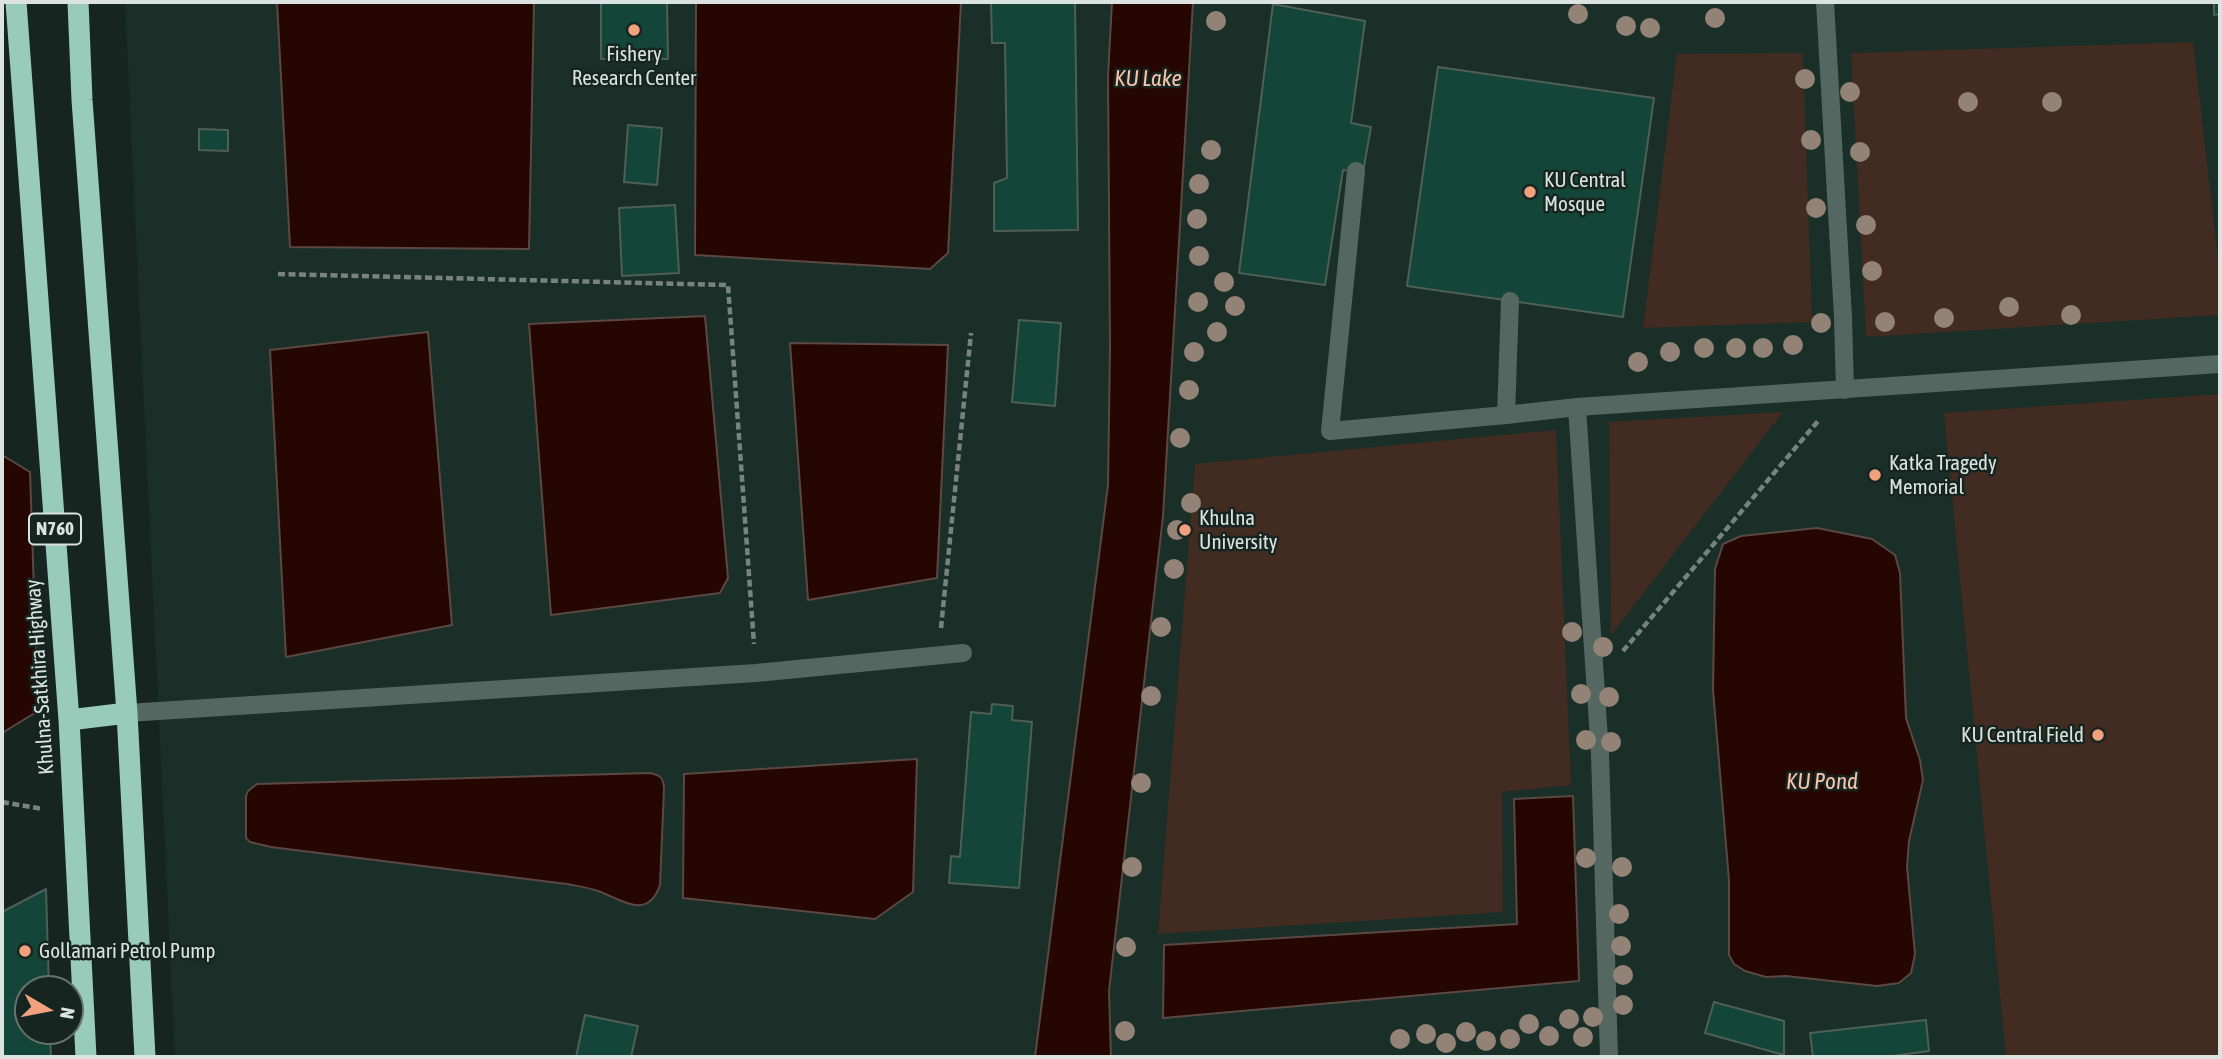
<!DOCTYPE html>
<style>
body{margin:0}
#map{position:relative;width:2222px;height:1059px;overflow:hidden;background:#172521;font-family:"Asap Condensed",sans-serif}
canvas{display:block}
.frame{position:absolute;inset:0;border:4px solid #dae3df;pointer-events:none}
.north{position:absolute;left:14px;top:975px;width:70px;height:70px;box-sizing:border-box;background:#172521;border:2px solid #65716d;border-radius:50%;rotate:100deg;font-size:19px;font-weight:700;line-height:28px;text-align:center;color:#dae3df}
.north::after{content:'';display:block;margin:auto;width:24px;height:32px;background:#f1a17d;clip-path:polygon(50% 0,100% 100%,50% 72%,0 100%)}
</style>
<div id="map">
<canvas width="2222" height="1059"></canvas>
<div class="frame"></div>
<div class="north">N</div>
</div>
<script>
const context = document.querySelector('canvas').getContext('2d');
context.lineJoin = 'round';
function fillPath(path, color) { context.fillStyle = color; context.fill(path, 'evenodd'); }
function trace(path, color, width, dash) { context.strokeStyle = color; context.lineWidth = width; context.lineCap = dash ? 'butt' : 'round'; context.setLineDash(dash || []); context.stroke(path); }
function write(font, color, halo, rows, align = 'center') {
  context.font = font + ' "Asap Condensed",sans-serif'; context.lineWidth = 5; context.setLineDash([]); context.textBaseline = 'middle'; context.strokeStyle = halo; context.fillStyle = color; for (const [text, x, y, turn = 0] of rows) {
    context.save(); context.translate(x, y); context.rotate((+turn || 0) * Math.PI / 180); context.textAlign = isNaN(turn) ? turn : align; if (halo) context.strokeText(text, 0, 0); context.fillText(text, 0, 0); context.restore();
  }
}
fillPath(new Path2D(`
 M125 2H2220V1057H175Z`), '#192f28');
fillPath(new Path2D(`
 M2193 42 2220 275V315L1866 337 1851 53Z
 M1803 53 1812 322 1643 328 1677 54Z
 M2220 394V1057H2006L1944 413Z
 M1783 412 1611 635 1609 422Z
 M1556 430 1571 785 1502 792 1503 912 1158 934 1195 464Z`), '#422b21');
const water = new Path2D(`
 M277 2H534L529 249 290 247Z
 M696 2H961L948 253 930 269 695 255Z
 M1112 2H1193L1163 516 1109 991 1111 1057H1035L1108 485 1110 347 1108 76Z
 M705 316 728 578 720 593 551 615 529 324Z
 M428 332 452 625 286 657 270 350Z
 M790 343 948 345 937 578 808 600Z
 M2 455 30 472 38 711 2 733Z
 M1817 528 1872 539 1895 555 1900 573 1906 718 1920 760 1923 780 1909 841 1907 867 1915 954 1911 973 1899 983 1877 986 1786 976 1766 977 1745 971 1734 964 1729 955V880L1713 690 1715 569 1723 544 1741 536Z
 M917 759 913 892 875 919 683 898 684 774Z
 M649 773C660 775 663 777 664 788L660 885C647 923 619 897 595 890 586 887 576 886 567 884L271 847 250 842 246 838V796L248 791 257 784Z
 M1573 796 1579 981 1163 1018 1164 945 1517 924 1514 799Z`);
fillPath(water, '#250600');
trace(water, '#5b4843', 2);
const building = new Path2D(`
 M601 2H667L668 59H601Z
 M991 2H1075L1078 230 994 231V183L1007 178 1005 43H992Z
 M2214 2H2220V14L2214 15Z
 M1273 4 1365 21 1351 123 1371 127 1363 172 1343 170 1325 285 1239 273Z
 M1438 67 1654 98 1623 317 1407 286Z
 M628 125 662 128 657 185 624 182Z
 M199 129 228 130V151L199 150Z
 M675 205 679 273 622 276 619 208Z
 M1019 320 1061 323 1055 406 1012 402Z
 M992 704 1013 706 1012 720 1032 722 1019 888 949 883 951 856 960 857 971 712 991 714Z
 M46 889 49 989H28V1031H50L51 1057H2V912Z
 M1714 1002 1784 1021V1055L1705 1033Z
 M585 1015 638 1026 631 1057H576Z
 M1926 1020 1929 1051 1885 1057H1813L1810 1033Z`);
fillPath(building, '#134638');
trace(building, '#4f5e59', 2);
trace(new Path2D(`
 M278 274 728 285 754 644
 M941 628 971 333
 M1623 651 1819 420
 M2 802 43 809`), '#78837f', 4.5, [7, 3.5]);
trace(new Path2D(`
 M1825 2 1843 317 1845 390
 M1356 171 1330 431 1506 415
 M1510 301 1506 415 1577 407
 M127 713 756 673 963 653
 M1609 1057 1600 754 1577 407 2220 364`), '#546861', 18);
trace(new Path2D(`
 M16 2 69 720 86 1057
 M78 2 82 100 127 713 145 1057
 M69 720 127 713`), '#98cbb9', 21);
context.fillStyle = '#938276';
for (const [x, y] of [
 [1578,14],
 [1715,18],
 [1216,21],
 [1626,26],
 [1650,28],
 [1805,79],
 [1850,92],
 [1968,102],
 [2052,102],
 [1811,140],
 [1211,150],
 [1860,152],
 [1199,184],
 [1816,208],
 [1197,219],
 [1866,225],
 [1199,256],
 [1872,271],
 [1224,282],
 [1198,302],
 [1235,306],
 [2009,307],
 [2071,315],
 [1944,318],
 [1885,322],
 [1821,323],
 [1217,332],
 [1793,345],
 [1704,348],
 [1736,348],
 [1763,348],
 [1194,352],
 [1670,352],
 [1638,362],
 [1189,390],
 [1180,438],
 [1191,503],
 [1177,530],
 [1174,569],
 [1161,627],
 [1572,632],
 [1603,647],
 [1581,694],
 [1151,696],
 [1609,697],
 [1586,740],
 [1611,742],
 [1141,783],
 [1586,858],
 [1132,867],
 [1622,867],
 [1619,914],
 [1621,946],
 [1126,947],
 [1623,975],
 [1623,1005],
 [1593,1017],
 [1569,1019],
 [1529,1024],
 [1125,1031],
 [1466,1032],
 [1426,1034],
 [1549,1036],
 [1583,1037],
 [1400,1039],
 [1510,1039],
 [1486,1041],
 [1446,1043]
]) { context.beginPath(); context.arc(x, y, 10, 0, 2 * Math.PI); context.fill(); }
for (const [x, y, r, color] of [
 [634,30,7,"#f1a17d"],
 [1530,192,7,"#f1a17d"],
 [1875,475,7,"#f1a17d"],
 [1185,530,7,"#f1a17d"],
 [2098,735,7,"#f1a17d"],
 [25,951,7,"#f1a17d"]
]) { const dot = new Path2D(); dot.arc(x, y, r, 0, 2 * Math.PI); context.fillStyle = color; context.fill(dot); trace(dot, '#172521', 2.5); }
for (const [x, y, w] of [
 [55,529,52]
]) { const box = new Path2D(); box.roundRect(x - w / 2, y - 15.5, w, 31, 5); context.fillStyle = '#172521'; context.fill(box); trace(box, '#dae3df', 2); }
write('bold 19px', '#dae3df', null, [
 ["N760",55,529]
]);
write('21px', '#dae3df', '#172521', [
 ["Fishery",634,54,"center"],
 ["Research Center",634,78,"center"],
 ["KU Central",1544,180],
 ["Mosque",1544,204],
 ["Katka Tragedy",1889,463],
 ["Memorial",1889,487],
 ["Khulna",1199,518],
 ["University",1199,542],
 ["KU Central Field",2084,735,"right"],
 ["Gollamari Petrol Pump",39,951]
], 'left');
write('21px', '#dae3df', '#172521', [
 ["Khulna-Satkhira Highway",40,677,-94]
]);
write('italic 23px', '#fac3ab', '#172521', [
 ["KU Lake",1148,79],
 ["KU Pond",1822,782]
]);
</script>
